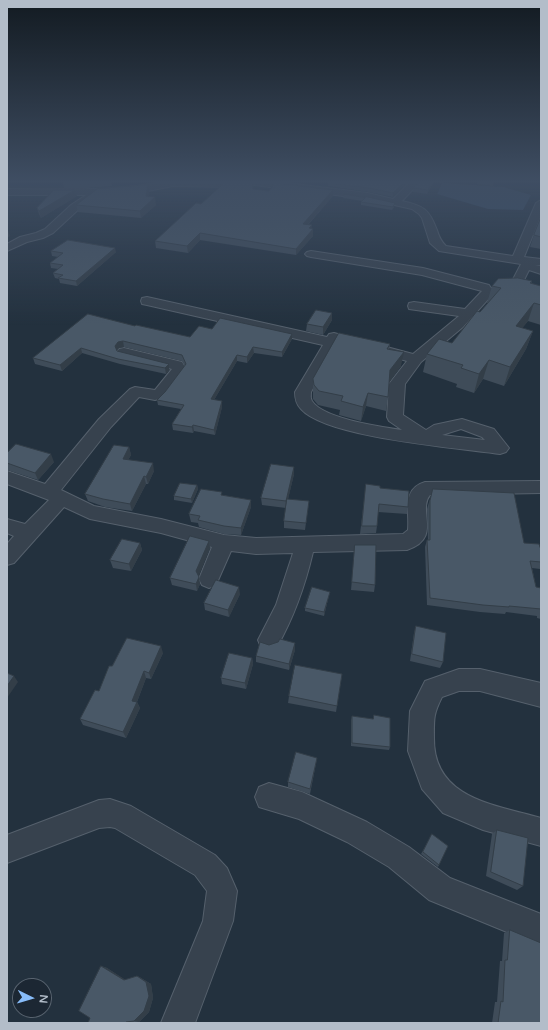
<!DOCTYPE html>
<style>
body{margin:0}
#map{position:relative;width:548px;height:1030px;overflow:hidden;background:#23313e;font-family:"Varela Round",sans-serif}
canvas{display:block}
.frame{position:absolute;inset:0;border:8px solid #b3bdc9;pointer-events:none}
.north{position:absolute;left:12px;top:978px;width:40px;height:40px;box-sizing:border-box;background:#1c2733;border:1px solid #58636f;border-radius:50%;rotate:95deg;font-size:11px;font-weight:700;line-height:16px;text-align:center;color:#b3bdc9}
.north::after{content:'';display:block;margin:auto;width:14px;height:18px;background:#88bcf9;clip-path:polygon(50% 0,100% 100%,50% 72%,0 100%)}
</style>
<div id="map">
<canvas width="548" height="1030"></canvas>
<div class="frame"></div>
<div class="north">N</div>
</div>
<script>
const context = document.querySelector('canvas').getContext('2d');
context.lineJoin = 'round';
function fillPath(path, color) { context.fillStyle = color; context.fill(path, 'evenodd'); }
function trace(path, color, width, dash) { context.strokeStyle = color; context.lineWidth = width; context.lineCap = dash ? 'butt' : 'round'; context.setLineDash(dash || []); context.stroke(path); }
fillPath(new Path2D(`
 M442 183 504 187 531 195 523 210 488 209 437 194Z`), '#384f68');
const minor = new Path2D(`
 M168 181H271L368 193 393 199 411 181H421L402 201C424 206 429 209 437 230 439 237 441 241 446 246L513 256 536 203 541 200V215L524 257 541 259V265H535L541 266V274L529 270 520 288 541 293V301L513 294 492 295 463 327 421 362 405 384 403 415 426 430 434 425 462 419 494 429 509 448 506 452 500 454C458 448 327 438 301 409 296 404 295 398 295 392L323 345 147 305 142 304 141 301 142 298 147 297 327 337 329 334 334 333 413 354 459 316 409 309 408 306 409 303 414 302 465 309 482 291 422 275 311 257 307 256 305 254 307 252 311 251 423 268 489 285 491 288 509 287 521 264 439 251 430 243 422 218 419 214 412 209 368 199 253 185 225 187 173 186 148 191 98 195 79 209 53 233 43 238 27 242 7 251V244L20 237 36 233 45 229 71 205 86 195H7V189C61 189 115 192 168 181ZM338 342 407 361 389 384 387 417 389 421 402 430C383 427 323 419 312 401 310 398 311 395 311 392ZM461 429 482 437 485 440 442 435Z
 M124 348 182 362 186 369 165 397 155 400 139 397 111 427 61 490 94 506 161 519 224 535 256 538 403 534 408 530C410 512 401 489 425 482L541 481V493L430 495C417 511 443 538 407 550L313 552C305 586 294 617 277 647L269 650 261 647 258 640 276 605 293 553 256 554 231 551 216 585 209 588 202 585 199 579 212 547 161 533 90 519 64 507 14 563 7 565V544L14 536 7 533V519L25 524 49 500 7 484V471L45 484 99 419 130 389 135 387 155 390 172 369 119 355 117 352 119 349Z
 M459 669H480L541 683V707L480 691H459L442 697C433 715 434 719 434 738 433 799 496 805 541 818V846L483 830 443 813 422 789 408 751 410 711 425 681Z
 M269 783 302 792 367 822 409 847 450 878 541 914V946L429 900 389 867 347 842 299 819 259 807 255 797 259 787Z
 M110 799 131 806 215 855 227 868 237 891 233 921 195 1023H161L203 921 207 891 195 875 115 828 110 827 99 828 7 863V835L99 800Z`);
trace(minor, '#55606c', 2);
fillPath(minor, '#37424e');
fillPath(new Path2D(`
 M111 181 112 186 88 188H64L63 183Z
 M329 181H409L393 197 368 192 328 186V183Z
 M420 181H444L443 183 434 182 427 194 413 192V188Z
 M478 181H494L493 186 477 184Z
 M253 189 269 191 333 196 308 225 311 229H313V236L296 255 200 240 188 253 156 248 155 241 201 204Z
 M75 190 77 196 41 218 39 214 37 208Z
 M149 192 148 197 156 205 141 218 78 212 76 205Z
 M344 194 368 197 394 207 392 210 361 205V202L362 201 343 198Z
 M541 217V249L530 247 534 235Z
 M51 251 116 252 77 286 60 283 59 279 55 278 53 273 58 269 51 268 50 263 58 257 52 256Z
 M532 281 531 284 541 286V325L528 321 522 328 533 331 526 349 504 386 483 379 474 393 456 387 457 384 423 372 427 354 452 343 488 304 487 303 492 286Z
 M332 313V320L323 335 306 331 307 324Z
 M135 326 190 337 212 329 292 334V339L282 357 254 353 247 363 237 361 214 400 222 401V407L215 435 194 431 193 433 173 430 172 424 181 409 158 405 157 400 165 392 185 366 182 361 124 347 119 348 117 350V351L169 364V370L166 374 120 364 82 353 62 371 35 364 33 358Z
 M390 344 389 349 401 366 389 382 388 397 386 411 366 406 361 421 339 415 340 410 318 405 313 399V379Z
 M129 447 131 455 128 460 154 471 148 484H146L132 511 105 507 88 501 85 494Z
 M7 453 54 462 38 480 7 470Z
 M294 474 288 499 308 508 305 530 284 528V521L286 508 262 505 261 498Z
 M366 484 380 488 408 507 407 514 378 512 377 526 376 533 360 534Z
 M197 485 198 489 192 503 174 500V496Z
 M433 489 524 543 541 550V568L540 569 532 568 536 587 541 588V619L537 618V616L506 612 505 614 480 612 427 605 425 547 427 540H428L427 509Z
 M222 495 251 500V507L241 535 224 534 199 527 198 523 191 522 189 514Z
 M209 541 210 548 198 576 200 584 197 591 172 585 170 578Z
 M140 543 142 550 131 571 113 568 110 560Z
 M355 545 375 585 374 592 351 590Z
 M240 594 229 617 205 610 204 603Z
 M329 595 324 616 305 611V608Z
 M416 626 443 662 440 668 410 661 414 633Z
 M269 645 295 650 289 670 256 662V656Z
 M163 653 151 679 146 678 137 702 140 708 126 738 83 725 80 719 99 691 112 666Z
 M252 658 253 664 246 689 222 684 221 678Z
 M342 674 336 712 288 703 289 696Z
 M374 715 390 747 389 750 351 746V720L352 716 373 719Z
 M317 758 310 794 288 787V782Z
 M497 830 523 886 517 890 486 876 492 834Z
 M432 834 439 865 438 867 421 854Z
 M510 930 541 1023H492L495 1002H497L500 961H502L504 933Z
 M101 966 107 968 125 980 137 976 141 978 151 984 153 998 149 1012 139 1022 132 1023 90 1018Z`), '#3f4c59');
fillPath(new Path2D(`
 M405 181H409L393 197V193Z
 M433 181H435L434 182 427 194 428 190Z
 M148 185 149 192 147 204 146 196Z
 M75 190 77 196 41 218 39 211Z
 M333 190V196L302 231 303 224Z
 M155 197 156 205 141 218 140 211Z
 M312 225 311 231 313 229V236L296 255V249Z
 M7 228 10 236 7 238Z
 M200 233V240L188 253 187 246Z
 M115 248 116 252 77 286 76 281Z
 M534 303 528 321 510 344 516 326Z
 M332 313V320L323 335V327Z
 M533 331 526 349 504 386 510 367Z
 M292 334V339L282 357V352Z
 M123 341 124 347 119 348 116 351 115 346 118 342Z
 M253 347 254 353 247 363V357Z
 M81 348 82 353 62 371 60 365Z
 M404 352 401 366 388 384 390 370Z
 M237 355V361L211 405V399Z
 M489 360 483 379 474 393 479 374Z
 M169 364V370L166 374 165 368Z
 M368 393 366 406 361 421 363 407Z
 M222 401V407L215 435 214 430Z
 M193 425 194 431 193 433 192 427Z
 M129 447 131 455 125 466 123 459Z
 M51 454 54 462 38 480 35 473Z
 M153 463 154 471 148 484 146 477Z
 M294 467V474L286 508V501Z
 M144 476 146 484 132 511 130 504Z
 M197 485 198 489 192 503 191 499Z
 M251 500V507L241 535V528Z
 M209 541 210 548 198 578 196 571Z
 M140 543 142 550 131 571 129 564Z
 M199 577 200 584 197 591 196 584Z
 M239 587 240 594 229 617 228 610Z
 M330 592 329 595 324 616V612Z
 M295 643V650L289 670V664Z
 M161 646 163 653 151 679 149 673Z
 M252 658 253 664 246 689 245 683Z
 M144 671 146 678 135 707 132 701Z
 M14 676 18 682 7 698V686Z
 M137 702 140 708 126 738 123 732Z
 M101 966 107 968 129 982 124 980Z
 M137 976 141 978 151 984 153 998 149 1012 139 1022 134 1021Z`), '#333e48');
const building = new Path2D(`
 M64 181H111L87 183H63Z
 M240 181H252L253 189 269 191 275 183 333 190 303 224 312 225 309 228 313 229 296 249 200 233 187 246 155 241 196 203 201 204 224 183Z
 M329 181H405L393 193 369 188 328 183Z
 M420 181H433L428 190 413 188Z
 M148 185 146 196 155 197 140 211 76 205 97 189Z
 M54 190H75L39 211 37 208Z
 M344 194 368 197 395 203 393 207 361 202 365 198Z
 M541 217V237L534 235Z
 M68 240 115 248 76 281 58 278 63 275 53 273 63 265 50 263 63 253 51 251Z
 M518 278 532 281 530 283 541 286V305L534 303 516 326 533 331 510 367 489 360 479 374 461 368 463 365 427 354 439 339 452 343 477 311 480 312 501 288 492 286 498 279Z
 M316 310 332 313 323 327 307 324Z
 M88 314 135 326 136 325 190 337 199 326 212 329 220 318 292 334 282 352 253 347 247 357 237 355 211 399 222 401 214 430 193 425 192 427 172 424 184 405 157 400 165 392 186 364 182 355 123 341 118 342 115 346 117 351 169 364 165 368 118 359 81 348 60 365 33 358Z
 M339 333 390 344 387 349 404 352 390 370 388 397 368 393 363 407 341 401 343 396 319 391 314 385 313 379Z
 M16 444 51 454 35 473 7 463V453Z
 M114 445 129 447 123 459 153 463 146 477 144 476 130 504 103 499 85 494Z
 M271 464 294 467 286 501 261 498Z
 M180 483 197 485 191 499 174 496Z
 M366 484 380 486V488L409 491 408 507 379 504 377 526H362Z
 M201 489 222 492 221 495 251 500 241 528 224 526 198 520 200 516 189 514Z
 M433 489 514 493 524 543 539 544 541 550V562L530 561 536 587 541 588V610V609L509 606V607L483 605 430 598 427 540H430V501Z
 M287 499 309 501 306 523 284 521Z
 M190 536 209 541 196 571 199 577 196 584 170 578Z
 M122 539 140 543 129 564 110 560Z
 M355 545H376L375 585 352 582Z
 M216 580 239 587 228 610 204 603Z
 M312 587 330 592 324 612 305 608Z
 M416 626 446 633 443 662 412 654Z
 M127 638 161 646 149 673 144 671 132 701 137 702 123 732 80 719 95 690 99 691 109 666H112Z
 M280 639 295 643 289 664 256 656 260 642 269 645 278 642Z
 M229 653 252 658 245 683 221 678Z
 M295 665 342 674 337 706 289 696Z
 M7 673 14 676 7 686Z
 M374 715 390 718V747L352 743V716L373 719Z
 M296 752 317 758 310 789 288 782Z
 M497 830 528 838 523 886 491 872Z
 M432 834 448 846 439 865 423 852Z
 M510 930 541 943V1023H498L501 1001 503 1002 505 960H507Z
 M101 966 124 980 137 976 146 982 149 996 144 1011 134 1021 126 1022V1023H88L90 1018 79 1011Z`);
fillPath(building, '#495867');
trace(building, '#333e48', 1);
const sky = context.createLinearGradient(0, 0, 0, 325);
sky.addColorStop(0, '#131b22');
sky.addColorStop(0.56, '#3f4e63');
sky.addColorStop(1, '#3f4e6300');
context.fillStyle = sky;
context.fillRect(0, 0, 548, 325);
</script>
